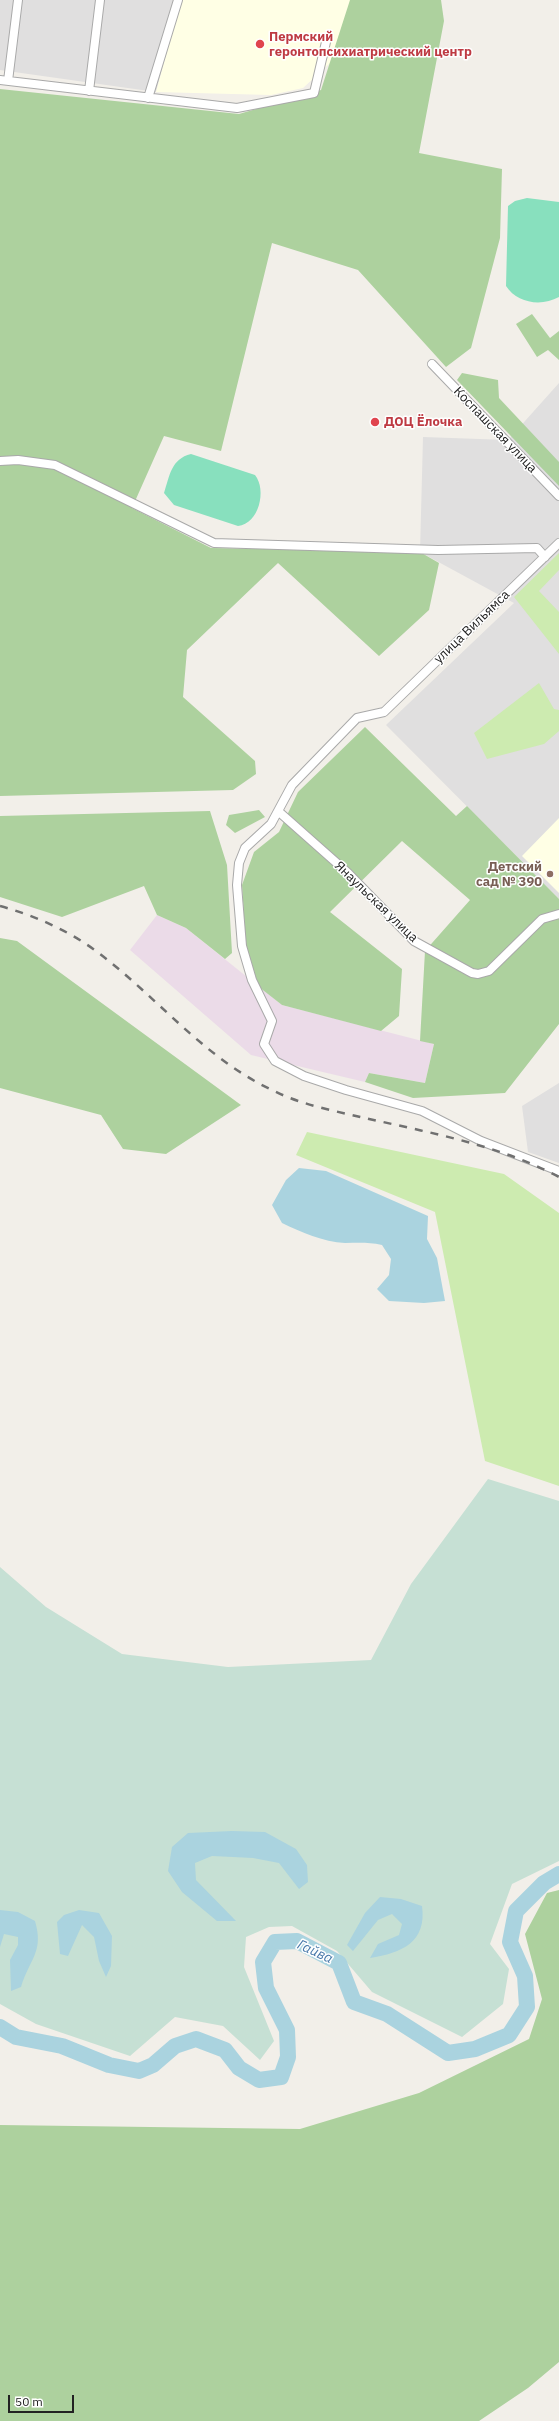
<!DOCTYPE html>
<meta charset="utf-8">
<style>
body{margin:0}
#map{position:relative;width:559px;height:2421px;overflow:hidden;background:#f2efe9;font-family:"IBM Plex Sans",sans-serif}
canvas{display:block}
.scale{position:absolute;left:8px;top:2395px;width:66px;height:18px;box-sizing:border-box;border:2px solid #222;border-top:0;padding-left:5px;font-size:12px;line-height:14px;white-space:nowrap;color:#222;-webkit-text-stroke:3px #fff;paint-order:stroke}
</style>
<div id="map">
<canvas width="559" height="2421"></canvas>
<div class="scale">50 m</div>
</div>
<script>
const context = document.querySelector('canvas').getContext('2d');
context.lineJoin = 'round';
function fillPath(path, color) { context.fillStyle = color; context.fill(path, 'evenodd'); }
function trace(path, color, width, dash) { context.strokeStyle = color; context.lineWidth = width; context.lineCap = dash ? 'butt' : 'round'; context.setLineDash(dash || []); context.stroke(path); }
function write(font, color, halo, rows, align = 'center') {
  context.font = font + ' "IBM Plex Sans",sans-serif'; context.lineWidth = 3; context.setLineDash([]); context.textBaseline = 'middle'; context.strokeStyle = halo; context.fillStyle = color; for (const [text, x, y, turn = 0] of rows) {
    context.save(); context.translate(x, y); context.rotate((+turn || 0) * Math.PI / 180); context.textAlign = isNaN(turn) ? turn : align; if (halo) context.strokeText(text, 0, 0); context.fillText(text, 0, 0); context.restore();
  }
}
fillPath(new Path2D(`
 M0 0H181L156 92 0 70Z
 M559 383V899L386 725 514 603 420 552 423 437 508 440Z
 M559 1083V1163L528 1152 522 1106Z`), '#e0dfdf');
fillPath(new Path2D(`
 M157 915 186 928 282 1005 434 1044 425 1083 369 1073 365 1082 251 1055 130 950Z`), '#ebdbe8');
fillPath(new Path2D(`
 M181 0H398L303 88 271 95 156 92Z
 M559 818V893L522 856Z`), '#ffffe5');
fillPath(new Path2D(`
 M559 553V570L539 591 559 612V654L514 597Z
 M539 683 554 709 559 710V731L544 744 487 759 474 733Z
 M307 1132 504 1174 559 1213V1486L485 1461 435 1212 296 1155Z`), '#cdebb0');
fillPath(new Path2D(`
 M350 0H441L444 21 419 153 502 169 500 238 471 348 446 367 358 270 272 243 221 451 164 436 132 508 211 548 420 552 439 563 429 610 379 656 278 563 187 650 183 697 255 761 256 774 233 790 0 796V89L239 114 321 90Z
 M532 314 550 338 559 331V360L548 350 537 357 516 324Z
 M462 373 498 380 499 398 559 462V486L457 380Z
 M365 727 456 816 467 806 559 899V1024L505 1093 413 1098 365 1082 369 1073 425 1083 434 1044 420 1041 425 951 470 900 402 841 330 912 402 969 399 1016 381 1031 282 1005 259 987 246 947 242 885 254 852 279 832 298 792Z
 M259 810 265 817 235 833 226 825 229 815Z
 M210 811 227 865 232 953 225 959 186 928 157 915 144 886 62 917 0 897V816Z
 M0 938 17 941 241 1105 166 1154 123 1149 101 1115 0 1088Z
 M559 1890V2362L528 2388 479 2421H0V2125L300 2129 419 2093 529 2039 542 1999 525 1934 547 1893Z`), '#add19e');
fillPath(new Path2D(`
 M488 1479 559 1501V1861L512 1884 490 1944 509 1969 503 2004 462 2037 372 1992 337 1951 292 1926 269 1927 246 1937 244 1967 274 2041 260 2060 223 2026 175 2017 130 2056 36 2024 0 2004V1567L46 1607 122 1654 228 1667 371 1660 411 1584Z`), '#c6e0d4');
fillPath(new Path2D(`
 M527 198 559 202V297C541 307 517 303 506 286L508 206 515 201Z
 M191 454 255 475C267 490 259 524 238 526L174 505 164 493C170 475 171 459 191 454Z`), '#88e0be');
fillPath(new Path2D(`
 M299 1168 326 1171 428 1216 427 1239 437 1258 445 1301 424 1303 389 1301 377 1289 389 1275 391 1259 382 1245C368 1242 358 1243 345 1243 323 1242 301 1232 282 1223L272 1205 286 1180Z
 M232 1831 265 1832 296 1849 307 1865 308 1882 299 1889 279 1863 253 1858 212 1856 195 1863 196 1880 236 1921H217L182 1892 168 1871 172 1847 188 1833Z
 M380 1897 401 1899 422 1906C427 1942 402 1953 370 1958L378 1944 399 1935 402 1924 392 1914 378 1920 353 1951 347 1945 365 1913Z
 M0 1910 18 1912 35 1921C44 1952 30 1958 21 1987L11 1991 10 1960 18 1945V1937L4 1934 0 1947Z
 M79 1910 99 1913 112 1936 111 1966 106 1977 99 1961 94 1937 82 1925 68 1956 60 1954 57 1922 64 1915Z`), '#aad3df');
trace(new Path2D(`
 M0 2027 16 2037 62 2046 109 2065 139 2071 153 2065 175 2046 196 2039 225 2050 239 2068 259 2080 281 2077 288 2057 287 2030 266 1988 263 1962 275 1942 297 1941 339 1963 354 2002 387 2014 448 2053 475 2049 509 2035 527 2007 525 1976 510 1942 516 1911 544 1883 559 1874`), '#aad3df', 16);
const street = new Path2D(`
 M0 80 237 108 314 93 326 42
 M8 81 18 0
 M89 91 100 0
 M148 98 178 0
 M432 364 559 496
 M0 461 18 460 55 465 214 543 438 550 537 548 545 557
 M559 543 384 712 357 718 292 785 271 824 245 848 239 863 237 885 242 946 252 980 272 1021 264 1044 275 1061 304 1076 346 1090 422 1111 481 1141 559 1171
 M278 811 348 873 414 941 472 973 478 974 489 971 542 919 559 914`);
trace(street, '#a9a9a9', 10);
trace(street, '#fff', 8);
trace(new Path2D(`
 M0 906C36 916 70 931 100 954 159 999 205 1059 274 1091 302 1105 335 1111 365 1118 431 1133 499 1145 559 1177`), '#707070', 2.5, [8, 8]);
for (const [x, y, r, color] of [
 [260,44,5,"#e0444e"],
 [375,422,5,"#e0444e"],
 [550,874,4,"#8d6e63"]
]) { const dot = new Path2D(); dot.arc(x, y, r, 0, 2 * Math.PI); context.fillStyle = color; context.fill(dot); trace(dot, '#fff', 1.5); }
write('bold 13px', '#be3a42', '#fff', [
 ["Пермский",269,37],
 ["геронтопсихиатрический центр",269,52],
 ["ДОЦ Ёлочка",384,422]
], 'left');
write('13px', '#222', '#fff', [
 ["Коспашская улица",495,430,46],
 ["улица Вильямса",472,627,-44],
 ["Янаульская улица",376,902,44]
]);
write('bold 13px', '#785e54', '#fff', [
 ["Детский",542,867],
 ["сад № 390",542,882]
], 'right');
write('italic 14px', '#4a7aab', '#fff', [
 ["Гайва",315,1952,25]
]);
</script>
